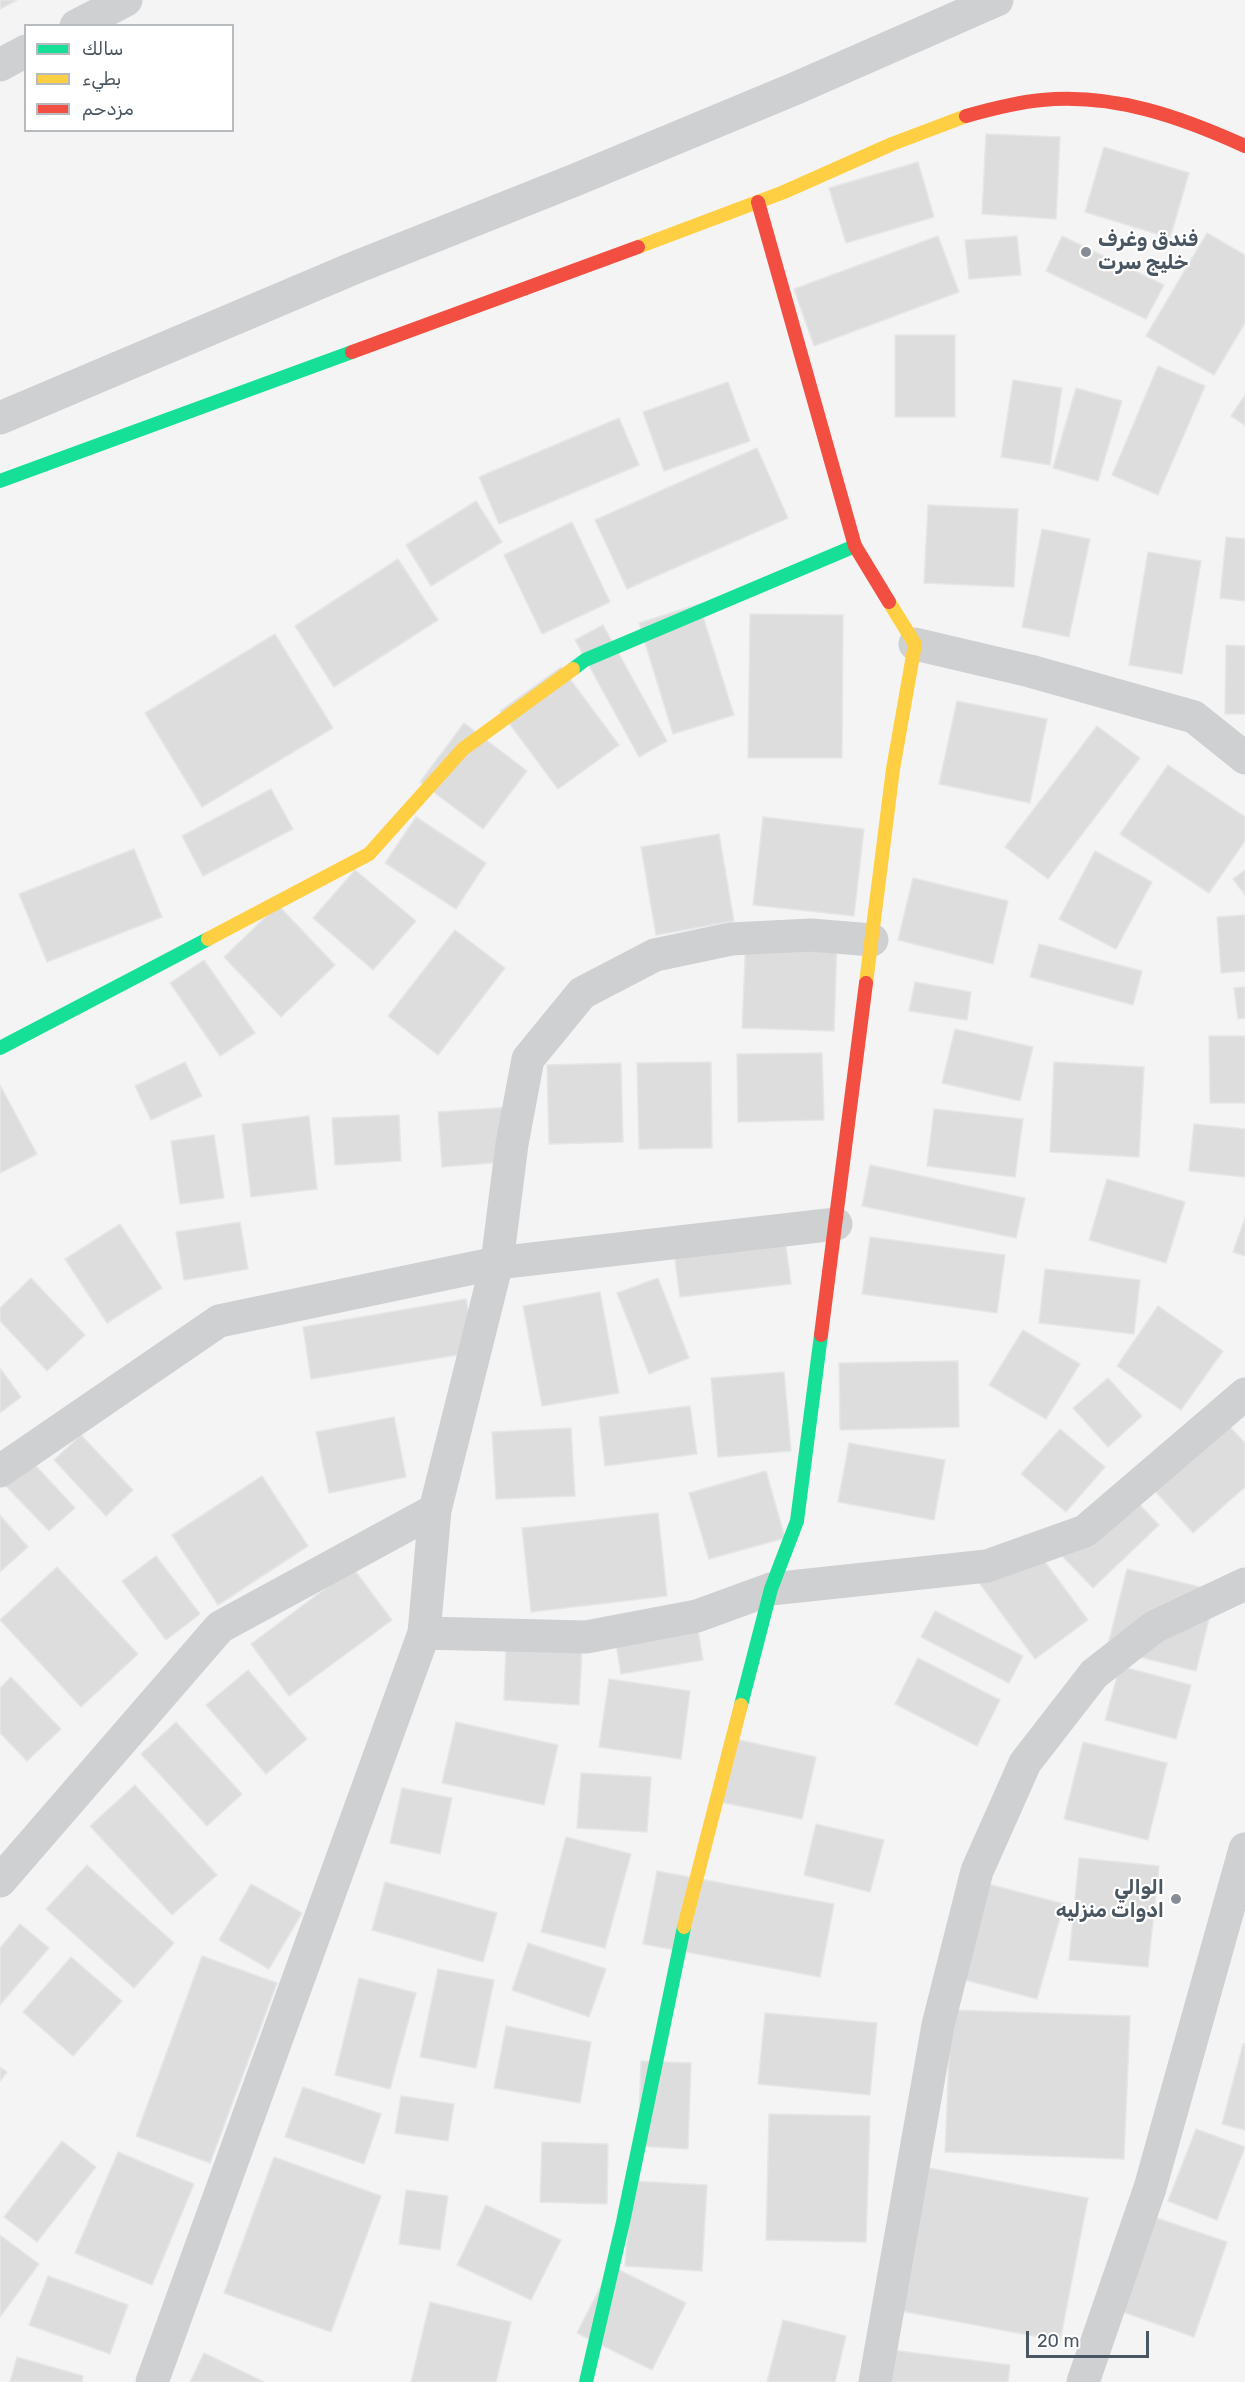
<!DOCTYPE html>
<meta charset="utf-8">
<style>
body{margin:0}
#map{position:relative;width:1245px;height:2382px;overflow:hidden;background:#f4f4f4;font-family:Rubik,Cairo,sans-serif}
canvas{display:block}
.legend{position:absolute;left:24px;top:24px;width:210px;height:108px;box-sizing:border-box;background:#fff;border:2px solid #b7bbc0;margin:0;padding:8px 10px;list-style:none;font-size:18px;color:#4a5661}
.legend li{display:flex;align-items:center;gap:12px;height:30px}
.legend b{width:30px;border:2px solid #b7bbc0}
.scale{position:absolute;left:1026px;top:2331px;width:123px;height:27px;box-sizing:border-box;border:3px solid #4a5661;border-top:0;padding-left:8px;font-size:18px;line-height:21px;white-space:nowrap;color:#4a5661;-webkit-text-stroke:4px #fff;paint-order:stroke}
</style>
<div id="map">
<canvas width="1245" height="2382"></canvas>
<ul class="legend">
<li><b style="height:8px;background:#16e098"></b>سالك</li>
<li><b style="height:8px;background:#ffcf43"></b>بطيء</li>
<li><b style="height:8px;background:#f24e42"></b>مزدحم</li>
</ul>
<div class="scale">20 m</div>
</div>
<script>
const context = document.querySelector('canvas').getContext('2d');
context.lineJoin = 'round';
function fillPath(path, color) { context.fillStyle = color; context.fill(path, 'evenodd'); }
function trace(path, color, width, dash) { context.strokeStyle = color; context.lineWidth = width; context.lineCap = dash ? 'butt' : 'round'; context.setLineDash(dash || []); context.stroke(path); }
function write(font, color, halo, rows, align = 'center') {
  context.font = font + ' Rubik,Cairo,sans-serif'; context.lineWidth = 4.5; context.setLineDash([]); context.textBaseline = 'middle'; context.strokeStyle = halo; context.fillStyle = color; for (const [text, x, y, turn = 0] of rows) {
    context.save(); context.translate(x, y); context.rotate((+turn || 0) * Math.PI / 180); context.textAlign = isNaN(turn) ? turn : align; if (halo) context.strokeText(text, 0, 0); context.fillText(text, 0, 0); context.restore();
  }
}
const building = new Path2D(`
 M0 0H17L0 9Z
 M986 134 1060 137 1056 219 982 214Z
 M1104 147 1189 173 1170 238 1085 212Z
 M918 162 934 217 846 243 829 188Z
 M1207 233 1245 255V323L1214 375 1146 336Z
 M938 236 959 292 814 346 794 289Z
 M1017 236 1021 275 969 279 965 240Z
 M1062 236 1164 285 1146 319 1046 271Z
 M895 335H955V417H895Z
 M1158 366 1205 386 1158 495 1112 475Z
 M1013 380 1062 388 1050 465 1001 457Z
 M728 382 750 441 664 471 643 412Z
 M1076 388 1122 401 1098 481 1053 468Z
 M1245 395V425L1231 416Z
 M619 418 639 465 499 524 479 477Z
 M757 448 788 518 627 589 595 520Z
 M476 501 502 542 431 586 406 545Z
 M928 505 1018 509 1014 587 924 583Z
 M572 522 610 602 542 634 504 555Z
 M1042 529 1090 539 1069 637 1022 627Z
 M1226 537 1245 539V601L1220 598Z
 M1148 552 1201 561 1182 674 1129 665Z
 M398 559 438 620 334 687 295 626Z
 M699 604 734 715 673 734 639 623Z
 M750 614 843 615 842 758H748Z
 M603 625 667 741 639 757 575 640Z
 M275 634 333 728 202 807 145 713Z
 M1226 645 1245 646V714H1225Z
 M561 667 619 745 558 789 500 711Z
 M957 701 1047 719 1030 803 939 784Z
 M464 723 527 771 483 829 420 782Z
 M1097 726 1140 758 1048 879 1005 847Z
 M1168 765 1245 817V841L1209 893 1120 834Z
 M271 789 293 829 203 876 182 836Z
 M416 817 486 863 456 909 385 863Z
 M763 817 864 829 854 916 753 905Z
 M719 834 734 921 656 935 641 847Z
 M134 849 162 917 47 962 19 894Z
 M1095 851 1152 882 1116 949 1059 919Z
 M355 870 416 921 373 970 313 918Z
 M1245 870V895L1233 879Z
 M913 878 1008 901 993 964 898 940Z
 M278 905 335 965 281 1017 224 957Z
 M1245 915V971L1221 973 1217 917Z
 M455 930 505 968 438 1055 388 1016Z
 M746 937 837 940 834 1031 742 1028Z
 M1039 944 1142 971 1133 1005 1030 977Z
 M204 960 255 1033 220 1056 170 983Z
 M915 982 971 992 967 1020 909 1011Z
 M1245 987V1018L1238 1019 1234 988Z
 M955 1029 1033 1047 1020 1101 942 1083Z
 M1209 1036H1245V1103H1210Z
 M822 1053 824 1120 738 1122 737 1054Z
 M185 1062 202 1096 151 1120 135 1086Z
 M711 1062 712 1148 639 1149 637 1063Z
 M1054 1062 1144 1067 1139 1157 1050 1152Z
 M621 1063 623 1142 549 1144 547 1065Z
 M0 1085 37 1154 0 1173Z
 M513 1107 517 1161 442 1167 438 1112Z
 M934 1109 1023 1119 1015 1177 927 1166Z
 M399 1115 401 1161 335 1165 332 1118Z
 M309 1116 317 1189 251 1197 242 1124Z
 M1194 1124 1245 1129V1177L1189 1171Z
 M214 1135 224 1198 180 1204 171 1141Z
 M870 1165 1025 1198 1016 1238 862 1206Z
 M1107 1179 1185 1202 1166 1263 1089 1240Z
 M1245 1218V1256L1233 1252Z
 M240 1222 248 1269 184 1280 176 1232Z
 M120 1224 162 1288 107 1323 65 1259Z
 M784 1231 791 1284 680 1297 673 1245Z
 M870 1237 1005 1255 997 1313 862 1294Z
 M1045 1269 1140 1280 1134 1334 1039 1323Z
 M31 1278 85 1335 47 1371 0 1321V1308Z
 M658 1278 689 1358 649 1374 617 1293Z
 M600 1292 619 1393 542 1406 523 1306Z
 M466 1299 476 1352 311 1379 303 1327Z
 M1158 1306 1223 1351 1181 1410 1117 1366Z
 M1023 1330 1080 1364 1046 1419 989 1385Z
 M958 1361 959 1427 840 1430 839 1363Z
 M0 1368 21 1397 0 1413Z
 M784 1372 791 1451 718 1457 711 1378Z
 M1108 1378 1142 1416 1108 1447 1073 1408Z
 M690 1406 697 1454 605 1466 599 1417Z
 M394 1417 406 1477 329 1493 316 1432Z
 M1221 1417 1245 1443V1487L1193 1533 1147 1482Z
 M571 1428 575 1496 496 1499 492 1432Z
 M1060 1429 1105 1467 1066 1512 1021 1474Z
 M81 1435 133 1490 106 1516 54 1460Z
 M849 1443 945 1460 934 1520 838 1502Z
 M24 1453 75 1508 49 1531 0 1480Z
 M766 1471 785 1538 709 1559 689 1493Z
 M262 1476 308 1546 218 1605 172 1535Z
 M1124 1488 1159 1525 1093 1588 1058 1552Z
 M658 1513 667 1596 531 1612 522 1528Z
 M0 1515 28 1547 0 1572Z
 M1025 1535 1088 1620 1035 1659 972 1573Z
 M156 1556 200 1614 166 1640 122 1581Z
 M57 1567 138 1654 81 1707 0 1620Z
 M353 1568 392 1620 289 1696 251 1644Z
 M1127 1569 1216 1591 1196 1671 1107 1649Z
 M935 1611 1023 1656 1009 1683 921 1637Z
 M698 1630 703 1660 621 1674 616 1644Z
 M506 1646 582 1650 579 1705 504 1700Z
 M918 1658 1000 1700 977 1746 895 1704Z
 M1120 1666 1191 1685 1176 1739 1105 1720Z
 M248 1670 307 1739 266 1774 206 1705Z
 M11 1677 61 1729 27 1761 0 1733V1688Z
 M609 1679 690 1691 681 1759 599 1747Z
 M176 1722 242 1794 207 1826 141 1754Z
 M456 1722 558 1745 544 1805 442 1783Z
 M726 1737 816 1757 802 1819 711 1800Z
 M1083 1742 1167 1763 1148 1840 1064 1819Z
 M581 1773 651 1777 647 1832 577 1828Z
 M135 1785 217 1875 172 1915 90 1826Z
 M402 1788 452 1798 440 1854 390 1843Z
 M816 1824 884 1840 870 1892 804 1875Z
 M566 1837 631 1854 605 1948 541 1932Z
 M1079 1858 1159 1866 1148 1967 1069 1960Z
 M87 1865 174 1943 134 1988 46 1909Z
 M657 1871 834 1904 820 1977 643 1944Z
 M969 1879 1064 1904 1037 1999 943 1974Z
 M385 1882 497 1913 483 1962 372 1930Z
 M251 1884 302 1913 269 1969 219 1940Z
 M20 1924 49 1948 0 2005V1948Z
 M528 1943 606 1969 589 2017 512 1990Z
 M202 1956 277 1983 210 2163 136 2136Z
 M71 1957 122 2001 73 2056 23 2012Z
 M438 1969 494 1980 476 2068 420 2057Z
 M359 1978 416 1993 390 2089 335 2075Z
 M951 2010 1130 2016 1124 2159 945 2152Z
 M765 2013 877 2023 870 2095 758 2084Z
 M506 2026 591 2042 580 2103 494 2088Z
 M1243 2044H1245V2130L1222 2124Z
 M641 2061 691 2063 688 2149 638 2146Z
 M0 2067 7 2072 0 2081Z
 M303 2087 381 2114 364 2164 285 2137Z
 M401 2096 454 2104 448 2141 395 2133Z
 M769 2114 870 2116 866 2242 766 2240Z
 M1196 2129 1245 2147 1217 2220 1168 2201Z
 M62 2141 96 2167 37 2242 4 2217Z
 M542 2142 608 2144 607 2204 540 2202Z
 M118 2152 194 2184 152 2285 75 2253Z
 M274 2157 381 2196 331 2332 224 2293Z
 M929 2168 1088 2198 1060 2341 901 2311Z
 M631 2181 707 2185 702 2271 625 2266Z
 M406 2190 448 2196 440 2250 399 2244Z
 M486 2205 561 2240 531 2300 457 2265Z
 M1154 2217 1227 2242 1194 2337 1120 2311Z
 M0 2235 39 2264 0 2317Z
 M611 2266 686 2303 652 2370 577 2333Z
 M48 2276 128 2305 110 2354 29 2325Z
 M430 2302 511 2322 496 2382H411Z
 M783 2320 846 2336 835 2382H767Z
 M876 2348 1010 2365 1008 2382H871Z
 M204 2353 264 2382H190Z
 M17 2357 83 2376 82 2382H10Z`);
fillPath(building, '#ddddde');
trace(building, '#e5e6e7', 1.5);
trace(new Path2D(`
 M76 26 126 0
 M0 65 26 51
 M0 418 354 268 575 180 794 89 997 0
 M915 644 1030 671 1194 717 1245 758
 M0 1471 219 1321 497 1263 836 1224
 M424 1633 586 1637 697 1616 771 1589 987 1566 1085 1531 1245 1394
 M0 1881 220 1627 435 1510
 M152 2382 424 1633 435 1510 497 1263 512 1144 528 1059 582 993 655 955 731 939 811 935 872 940
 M875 2382 938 2025 977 1871 1025 1763 1094 1674 1154 1627 1245 1584
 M1083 2382 1150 2188 1245 1849`), '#ced0d2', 33);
trace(new Path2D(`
 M0 481 352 352
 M573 669 585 660 855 546
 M0 1048 208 939
 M741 1705 771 1589 797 1521 821 1335
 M586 2382 623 2222 684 1927`), '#16e098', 14);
trace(new Path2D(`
 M638 247 784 192 892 144 966 116
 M208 939 369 854 463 749 573 669
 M866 983 893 769 915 644 889 602
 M684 1927 741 1705`), '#ffcf43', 14);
trace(new Path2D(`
 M966 116C991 109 1017 102 1042 100 1114 93 1181 117 1245 146
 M758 202 855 546 889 602
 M352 352 638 247
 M821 1335 866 983`), '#f24e42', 14);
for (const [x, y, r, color] of [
 [1086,252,6,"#868d94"],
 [1176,1899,6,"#868d94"]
]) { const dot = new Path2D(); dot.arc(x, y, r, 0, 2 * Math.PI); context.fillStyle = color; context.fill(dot); trace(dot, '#fff', 2); }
write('bold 20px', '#4a5661', '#fff', [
 ["فندق وغرف",1098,240],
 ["خليج سرت",1098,263],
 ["الوالي",1164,1888,"right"],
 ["ادوات منزليه",1164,1911,"right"]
], 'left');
</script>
